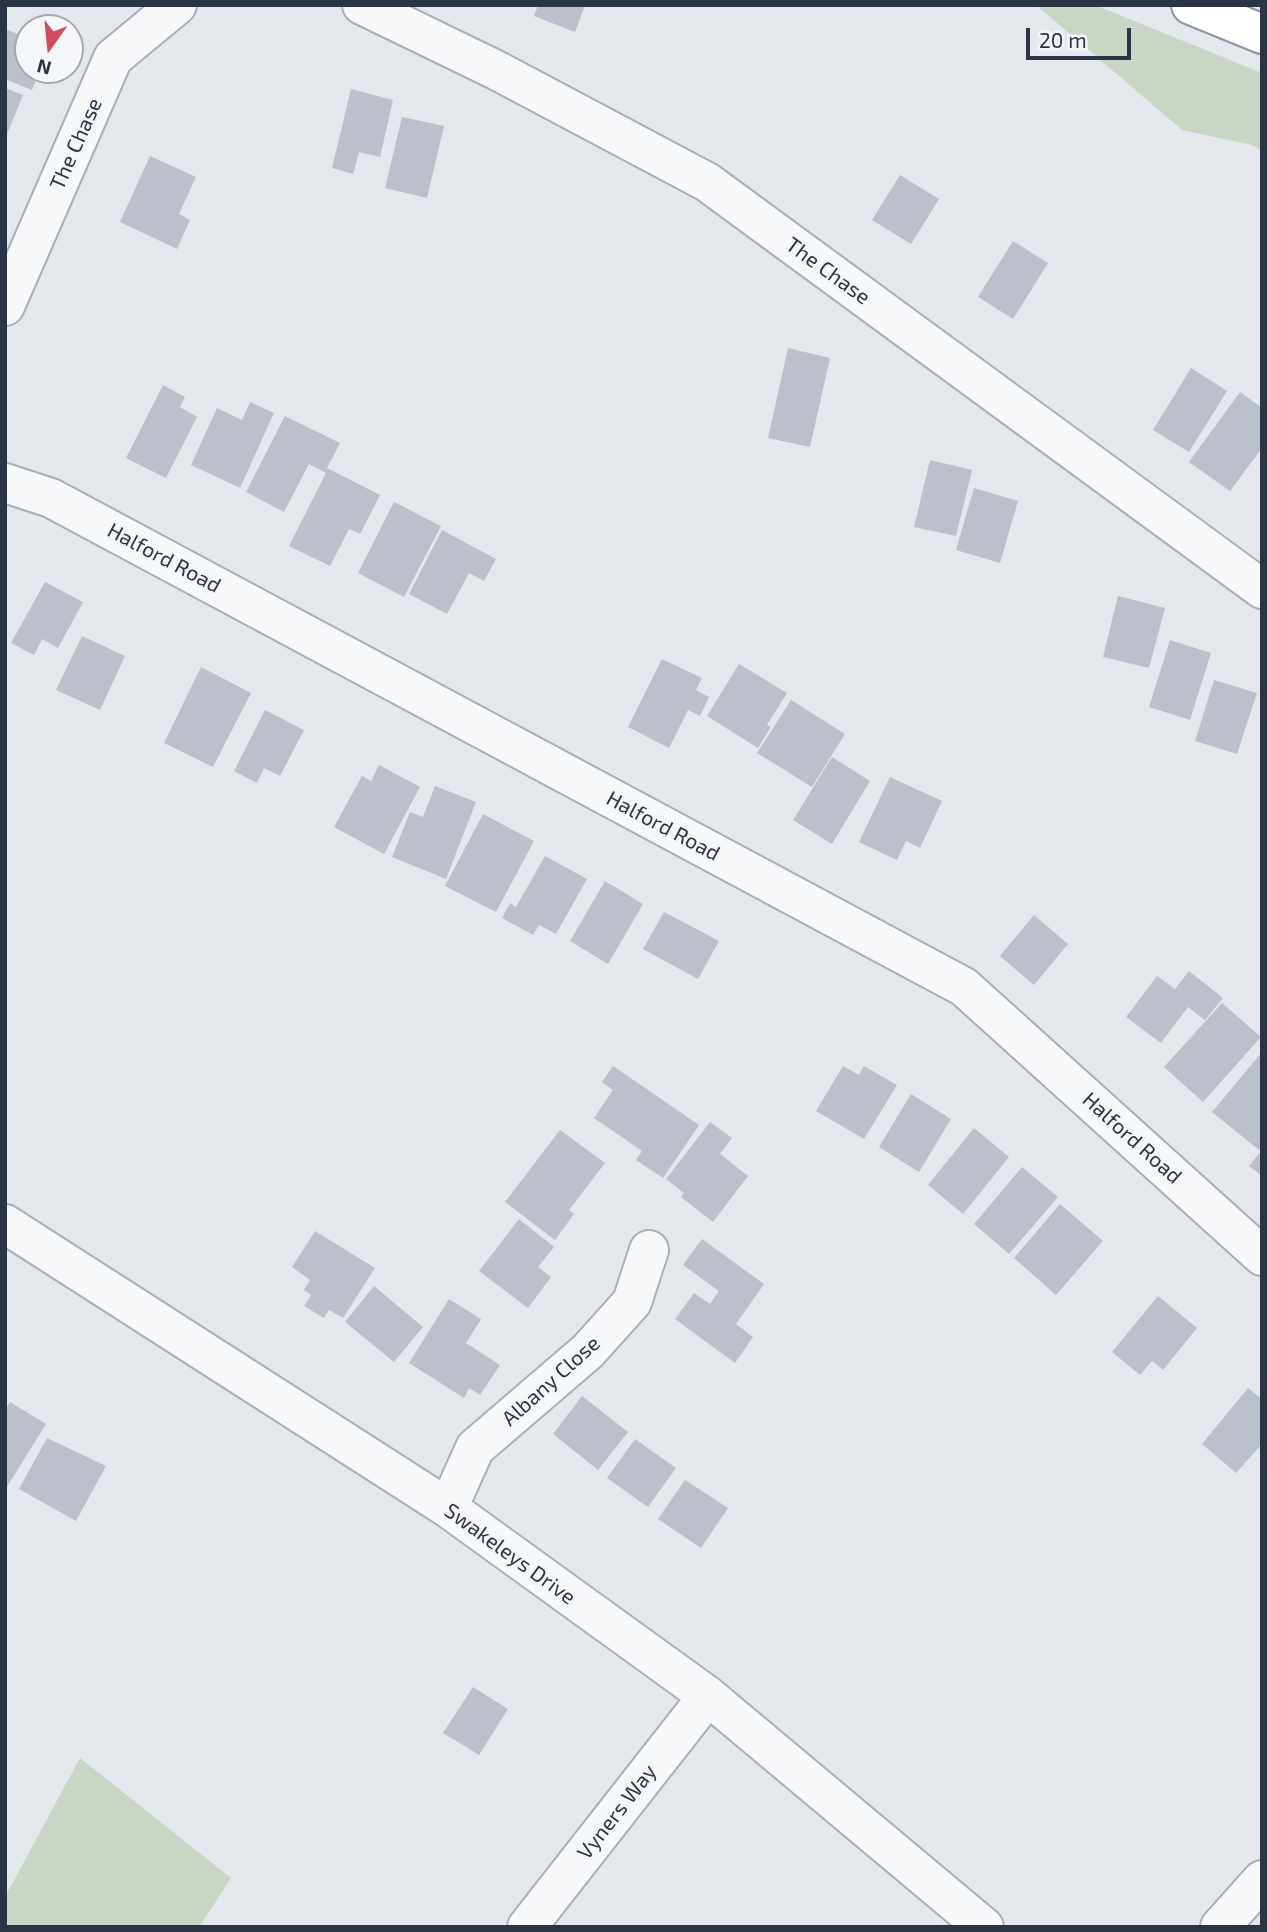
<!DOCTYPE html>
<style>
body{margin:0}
#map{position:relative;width:1267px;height:1932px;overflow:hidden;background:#e4e7ec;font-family:"Exo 2",sans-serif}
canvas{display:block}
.frame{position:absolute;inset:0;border:7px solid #2b3445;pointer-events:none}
.north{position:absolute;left:14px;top:14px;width:70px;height:70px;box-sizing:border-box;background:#f4f6f9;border:2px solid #a4a8b1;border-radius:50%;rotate:195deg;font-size:19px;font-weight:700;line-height:28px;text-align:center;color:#2b3445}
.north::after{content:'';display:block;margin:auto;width:24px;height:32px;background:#d1495b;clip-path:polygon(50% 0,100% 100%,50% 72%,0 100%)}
.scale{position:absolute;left:1026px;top:28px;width:105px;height:32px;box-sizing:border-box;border:4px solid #2b3445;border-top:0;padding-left:9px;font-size:21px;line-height:24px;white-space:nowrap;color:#2b3445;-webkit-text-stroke:5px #f4f6f9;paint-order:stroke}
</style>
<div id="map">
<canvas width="1267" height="1932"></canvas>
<div class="frame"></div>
<div class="north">N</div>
<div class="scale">20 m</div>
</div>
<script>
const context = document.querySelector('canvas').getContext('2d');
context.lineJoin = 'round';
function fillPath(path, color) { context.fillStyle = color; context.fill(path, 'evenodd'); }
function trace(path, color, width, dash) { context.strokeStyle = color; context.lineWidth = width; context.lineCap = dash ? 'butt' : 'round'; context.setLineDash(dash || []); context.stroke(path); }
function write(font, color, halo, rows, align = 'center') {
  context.font = font + ' "Exo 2",sans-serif'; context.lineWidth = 6; context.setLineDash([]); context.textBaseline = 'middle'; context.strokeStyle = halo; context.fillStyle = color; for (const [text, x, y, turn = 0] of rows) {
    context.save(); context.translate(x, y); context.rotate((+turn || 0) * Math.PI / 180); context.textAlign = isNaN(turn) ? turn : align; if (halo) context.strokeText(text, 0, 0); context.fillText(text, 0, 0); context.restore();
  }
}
fillPath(new Path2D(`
 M1036 5H1095L1262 73V151L1252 145 1182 130Z
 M80 1758 231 1878 199 1927H5V1897Z`), '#c9d6c5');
fillPath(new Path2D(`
 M538 5H585L575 32 534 16Z
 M5 29 28 38V70H40L32 90 5 79Z
 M5 88 23 95 5 139Z
 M351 89 393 100 380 157 359 152 353 174 332 168Z
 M402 117 444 126 427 198 385 188Z
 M150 156 196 177 179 214 190 220 177 249 120 222Z
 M900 175 939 199 911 244 872 220Z
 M1013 241 1048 263 1013 319 978 297Z
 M788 348 830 358 810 447 768 438Z
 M1191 368 1227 391 1189 452 1153 430Z
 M163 385 185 397 180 407 197 417 166 478 126 458Z
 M1240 392 1262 408V448L1230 491 1189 462Z
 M250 402 274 413 240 488 191 465 217 408 242 420Z
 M285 416 340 443 327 468 380 495 360 534 349 529 330 566 289 546 326 473 309 464 284 512 246 492Z
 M930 460 972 470 956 536 914 527Z
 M974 488 1018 501 1000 563 956 550Z
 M394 502 441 526 404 597 358 573Z
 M442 530 496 559 484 581 469 573 447 614 409 594Z
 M45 582 83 602 58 648 42 639 34 655 11 643Z
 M1118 596 1165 608 1149 668 1103 657Z
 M82 636 125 656 100 710 56 690Z
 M1170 640 1211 653 1190 720 1149 707Z
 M662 659 702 678 696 690 709 697 700 716 688 710 669 748 628 727Z
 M739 664 787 693 767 725 771 727 758 748 707 716Z
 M201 667 251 693 213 767 164 743Z
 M1214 680 1257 693 1237 754 1195 741Z
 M791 700 845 734 812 787 757 753Z
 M265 710 304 730 280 776 264 768 257 783 234 771Z
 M832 757 870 781 832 844 793 820Z
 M379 765 420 787 384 854 334 827 362 776 371 781Z
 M890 777 942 801 920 848 906 841 897 860 859 842Z
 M435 786 476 802 446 879 392 857 410 812 423 817Z
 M483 814 534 841 496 912 445 886Z
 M545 856 587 879 556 934 539 925 533 935 502 918 510 903 516 907Z
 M605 881 643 904 608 964 570 941Z
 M664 912 719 941 698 979 643 949Z
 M1034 915 1068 944 1034 985 1000 956Z
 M1189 971 1223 998 1205 1020 1188 1007 1161 1043 1126 1017 1157 976 1175 989Z
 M1222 1003 1261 1037 1203 1102 1164 1067Z
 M1262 1052V1146L1259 1150 1212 1112Z
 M613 1066 699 1125 663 1178 636 1160 642 1151 594 1118 613 1090 602 1082Z
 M843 1066 859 1075 864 1066 897 1085 864 1139 816 1111Z
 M911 1094 951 1119 919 1172 879 1147Z
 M710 1122 732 1138 720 1154 748 1176 713 1222 681 1197 684 1193 666 1179Z
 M974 1128 1009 1157 963 1214 928 1185Z
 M560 1130 605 1163 569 1210 574 1214 555 1240 505 1202Z
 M1262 1150V1176L1249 1166Z
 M1022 1167 1058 1197 1009 1254 974 1224Z
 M1060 1204 1103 1241 1056 1295 1014 1258Z
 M519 1219 554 1247 538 1267 551 1277 528 1308 479 1271Z
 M315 1231 375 1268 343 1318 329 1310 324 1318 304 1306 311 1295 304 1290 310 1280 292 1267Z
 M702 1239 764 1284 736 1324 753 1337 735 1363 675 1319 694 1293 710 1304 719 1291 683 1265Z
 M374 1286 423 1327 394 1362 345 1322Z
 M1158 1296 1197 1328 1163 1370 1152 1361 1140 1375 1112 1352Z
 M449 1299 481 1319 466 1343 500 1365 480 1395 469 1388 464 1398 409 1363Z
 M1248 1388 1262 1399V1444L1236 1473 1202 1444Z
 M582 1396 628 1432 598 1470 553 1434Z
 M10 1402 46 1424 5 1490V1410Z
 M47 1438 106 1466 76 1521 19 1489Z
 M635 1439 676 1468 648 1507 607 1478Z
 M685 1480 728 1508 701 1548 658 1519Z
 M473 1687 508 1709 479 1755 443 1733Z`), '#bbc0ca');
const minor = new Path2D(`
 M362 5 496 70 707 182 1262 589
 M5 306 113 58 177 5
 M5 483 51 498 964 987 1262 1256
 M5 1224 448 1508 708 1696 984 1927
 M448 1508 475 1448 588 1351 632 1302 649 1250
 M527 1927 708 1696
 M1220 1927 1262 1880`);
const highway = new Path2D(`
 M1191 5 1262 34`);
trace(minor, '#a9aeb7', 42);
trace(highway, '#8b94a3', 42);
trace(minor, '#f7f8fa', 38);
trace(highway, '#fff', 38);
write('21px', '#2b3445', '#f4f6f9', [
 ["The Chase",76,144,-66],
 ["The Chase",828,271,36],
 ["Halford Road",164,558,28],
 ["Halford Road",663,826,28],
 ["Halford Road",1132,1138,42],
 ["Albany Close",551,1381,-42],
 ["Swakeleys Drive",510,1554,36],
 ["Vyners Way",617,1812,-52]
]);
</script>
